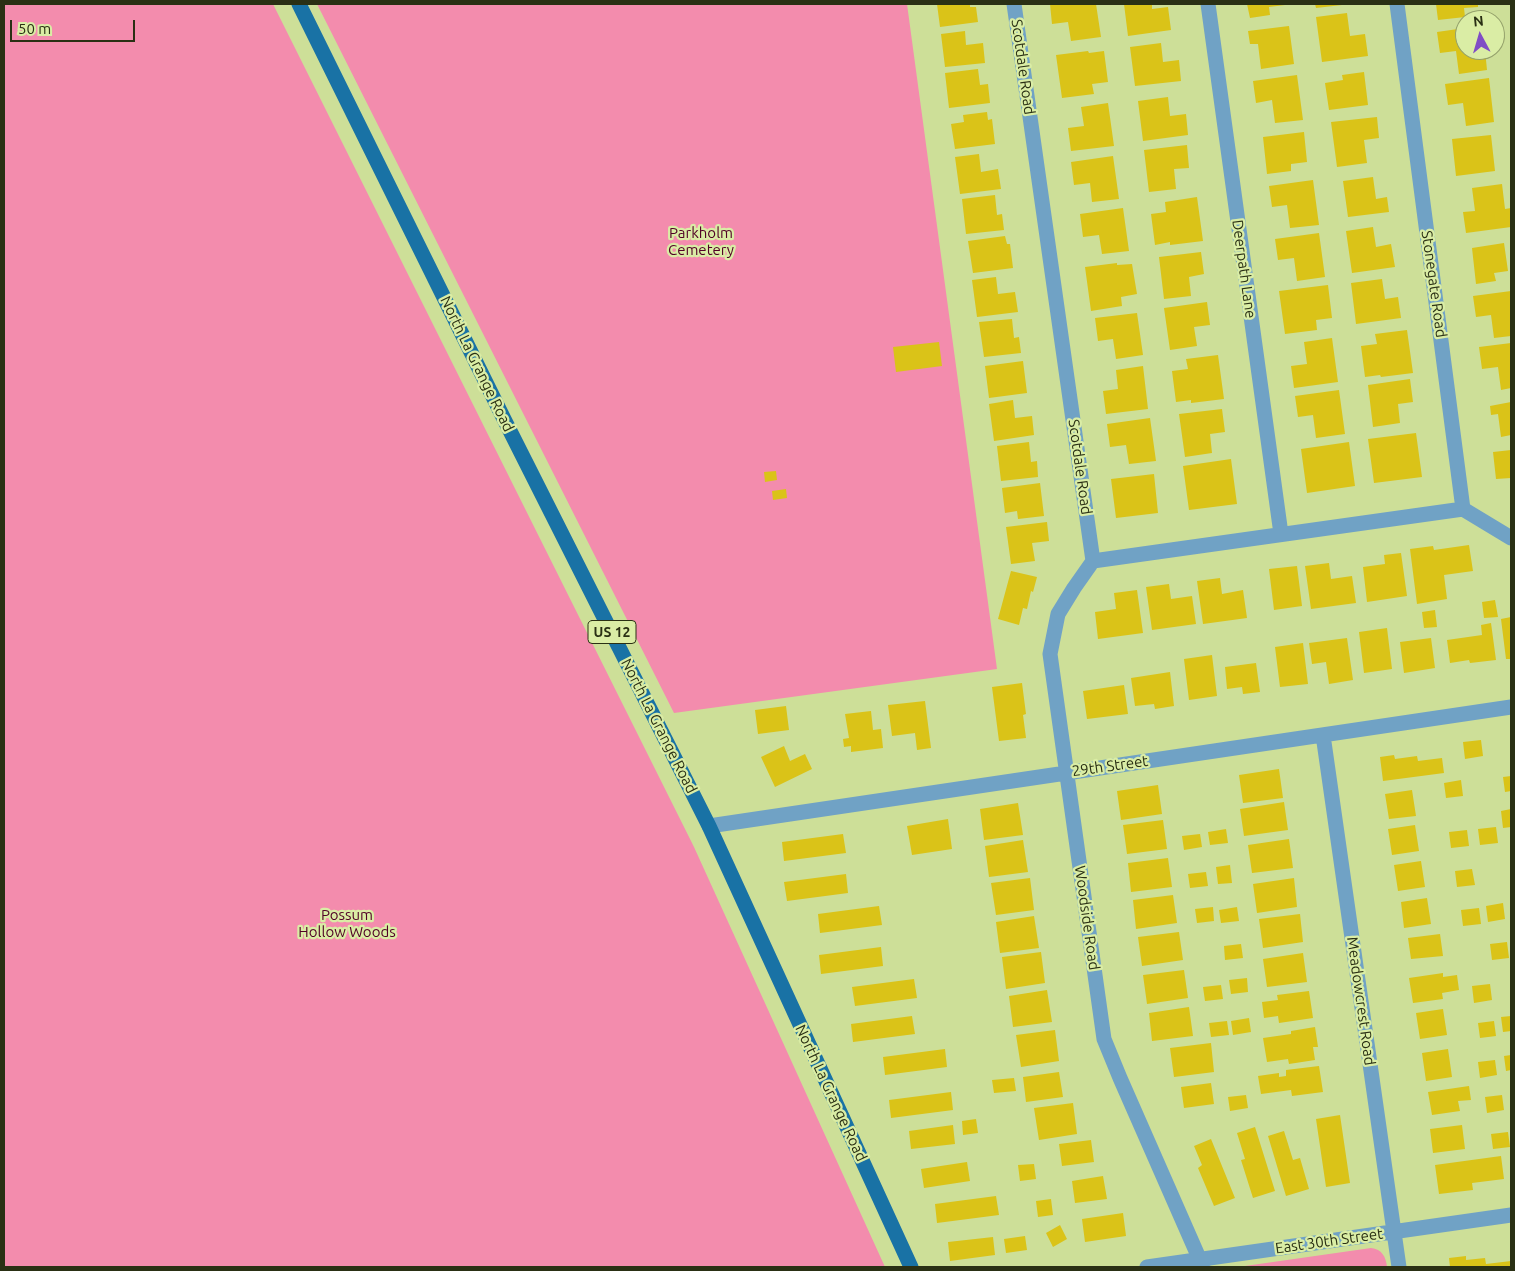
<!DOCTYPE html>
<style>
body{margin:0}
#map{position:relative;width:1515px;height:1271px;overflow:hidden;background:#cddf98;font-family:Ubuntu,sans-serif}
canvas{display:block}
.frame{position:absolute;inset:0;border:5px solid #2a3014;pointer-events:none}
.north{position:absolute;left:1455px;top:10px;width:50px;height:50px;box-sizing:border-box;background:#daeda5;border:1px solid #94a16b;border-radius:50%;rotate:354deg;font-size:14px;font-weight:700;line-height:20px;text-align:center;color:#2a3014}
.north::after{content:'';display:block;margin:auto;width:18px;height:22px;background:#804dc5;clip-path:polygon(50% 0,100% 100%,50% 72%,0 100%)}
.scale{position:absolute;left:10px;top:20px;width:125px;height:22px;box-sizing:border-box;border:2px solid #2a3014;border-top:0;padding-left:6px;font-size:15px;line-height:18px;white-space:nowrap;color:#2a3014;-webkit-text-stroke:4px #daeda5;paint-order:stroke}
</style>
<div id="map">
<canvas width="1515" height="1271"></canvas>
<div class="frame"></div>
<div class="north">N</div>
<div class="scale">50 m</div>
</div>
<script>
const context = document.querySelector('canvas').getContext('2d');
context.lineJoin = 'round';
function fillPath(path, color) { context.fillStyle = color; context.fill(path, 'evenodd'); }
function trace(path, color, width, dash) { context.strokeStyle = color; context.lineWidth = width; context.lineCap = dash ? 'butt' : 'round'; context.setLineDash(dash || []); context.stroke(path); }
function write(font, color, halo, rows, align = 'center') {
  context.font = font + ' Ubuntu,sans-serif'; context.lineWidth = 4.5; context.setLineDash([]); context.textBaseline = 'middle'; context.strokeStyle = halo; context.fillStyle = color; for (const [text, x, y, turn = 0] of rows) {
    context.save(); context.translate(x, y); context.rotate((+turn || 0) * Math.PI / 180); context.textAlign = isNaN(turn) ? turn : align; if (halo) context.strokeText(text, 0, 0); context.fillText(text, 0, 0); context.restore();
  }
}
fillPath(new Path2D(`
 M4 4H273L694 847 885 1267H4Z
 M317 4H907L997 669 674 713Z
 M1371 1248C1382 1249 1386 1257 1387 1267H1238Z`), '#f38cad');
fillPath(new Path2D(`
 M937 4H970V7H976L978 22 940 27Z
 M1050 4H1096L1101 37 1071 41 1068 22 1052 24Z
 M1124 4H1152V9L1168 7 1171 30 1128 36Z
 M1247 4H1285V5L1269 7 1270 15 1250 18Z
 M1315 4H1341L1342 5 1316 8Z
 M1436 4H1478V7L1464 8 1465 17 1438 20Z
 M1347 13 1350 36 1365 34 1368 56 1322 62 1316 17Z
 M1289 26 1294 64 1261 69 1258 44H1250L1248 31Z
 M1465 28V50H1485L1487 70 1459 74 1456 51 1440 53 1437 32Z
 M965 31 966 45 983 43 985 63 945 67 941 34Z
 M1161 43 1163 62 1179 60 1181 81 1135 86 1130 47Z
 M1088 51 1089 53 1104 51 1108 82 1092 84 1094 94 1062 98 1056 55Z
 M978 69 980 85 988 84 990 103 949 108 945 73Z
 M1364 72 1368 105 1329 110 1325 83 1343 80 1342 75Z
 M1297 75 1303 120 1275 123 1272 100 1256 103 1253 81Z
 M1489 78 1494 122 1466 126 1463 103 1448 105 1445 84Z
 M1168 97 1170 116 1186 114 1188 135 1143 141 1138 101Z
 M1108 103 1114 146 1071 151 1068 128 1084 126 1081 107Z
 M987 112 988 120 992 119 995 144 955 149 951 124 964 122 963 115Z
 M1377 117 1379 138 1364 140 1367 163 1337 167 1331 122Z
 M1304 132 1307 162 1291 164V171L1267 174 1263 137Z
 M1491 135 1495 171 1456 176 1452 139Z
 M1187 145 1189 168 1174 169 1176 189 1149 192 1144 150Z
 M979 154 981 172 998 169 1001 189 960 194 955 157Z
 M1113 156 1119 199 1092 202 1090 183 1074 185 1071 162Z
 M1373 177 1376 199 1387 197 1389 212 1348 217 1343 181Z
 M1313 180 1319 225 1290 228 1287 205 1272 207 1269 186Z
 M1502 184 1505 209 1511 208V227L1466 233 1463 212 1475 211 1472 188Z
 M995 195 997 215 1002 214 1004 230 966 234 962 199Z
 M1197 197 1203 241 1170 245V242L1155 245 1151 214 1166 212 1165 202Z
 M1123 208 1129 251 1102 254 1099 235 1083 237 1080 214Z
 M1373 227 1376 247 1391 244 1395 267 1352 273 1346 231Z
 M1319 233 1325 277 1297 281 1294 258 1278 260 1275 239Z
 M1005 236 1007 244H1010L1013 268 973 273 968 241Z
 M1504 243 1508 271 1494 273 1496 281 1476 284 1472 248Z
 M1201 252 1204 274 1189 277 1191 296 1164 299 1159 257Z
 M1117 263V265L1132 264 1137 294 1121 297 1122 306 1091 311 1085 267Z
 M996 277 998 294 1015 292 1018 312 977 317 972 280Z
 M1382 279 1385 299 1398 297 1401 318 1356 324 1351 283Z
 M1328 285 1332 318 1316 320 1317 330 1285 334 1279 291Z
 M1511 291V336L1494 338 1491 315 1476 317 1473 296Z
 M1207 302 1210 325 1194 327 1197 346 1170 350 1164 308Z
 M1137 313 1143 355 1116 359 1113 339 1098 341 1095 318Z
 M1012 319 1014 338 1019 337 1021 353 984 357 979 322Z
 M1407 330 1413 373 1381 377 1380 375 1365 377 1361 346 1377 344 1375 334Z
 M1332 338 1338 382 1294 388 1291 366 1307 364 1304 342Z
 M939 342 942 366 896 372 893 347Z
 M1511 343V388L1501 390 1498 367 1482 369 1479 347Z
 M1218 355 1224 399 1191 403V400L1176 402 1172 371 1188 369 1186 359Z
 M1023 361 1027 393 989 398 985 366Z
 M1143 366 1148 409 1106 414 1103 391 1118 389 1116 370Z
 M1410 379 1413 402 1398 404 1400 423 1373 427 1368 385Z
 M1339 390 1345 434 1316 438 1313 415 1298 417 1295 396Z
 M1013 400 1015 418 1032 416 1034 435 994 441 989 404Z
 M1511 402V435L1501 437 1498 414 1491 415 1490 406Z
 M1222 409 1225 432 1210 434 1212 453 1185 457 1179 414Z
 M1150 418 1156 461 1129 464 1126 445 1110 447 1107 424Z
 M1416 433 1422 477 1374 483 1368 439Z
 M1029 442 1031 462 1037 461 1038 477 1001 481 997 446Z
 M1349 442 1355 486 1307 493 1301 449Z
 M1511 450V478L1496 479 1493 452Z
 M1231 459 1237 504 1189 510 1183 466Z
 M776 471 777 480 765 482 764 472Z
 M1154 474 1158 513 1116 518 1111 479Z
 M1040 483 1044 516 1018 519 1017 511 1005 513 1002 488Z
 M786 489 787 498 773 500 772 491Z
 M1047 522 1049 541 1032 543 1035 561 1011 564 1006 527Z
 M1469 545 1473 571 1444 575 1447 599 1417 604 1410 549 1433 546 1434 550Z
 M1401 553 1407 596 1367 602 1363 567 1385 564 1384 555Z
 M1329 563 1331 579 1352 576 1356 603 1311 609 1305 566Z
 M1297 566 1302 606 1274 610 1269 569Z
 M1011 571 1037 577 1033 592 1031 591 1027 609 1023 608 1019 625 998 619Z
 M1220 578 1222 594 1243 590 1247 618 1203 624 1197 581Z
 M1169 584 1171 599 1192 596 1196 624 1152 630 1146 587Z
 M1137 590 1143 633 1098 639 1095 612 1116 609 1114 593Z
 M1495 600 1498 617 1484 618 1482 602Z
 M1435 610 1437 627 1424 628 1422 612Z
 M1511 617V659H1506L1501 619Z
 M1491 623 1496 660 1470 663 1469 660 1450 663 1447 640 1482 635 1481 625Z
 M1387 628 1392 669 1364 673 1359 632Z
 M1347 638 1353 680 1329 684 1326 662 1312 664 1309 643Z
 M1431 638 1435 668 1404 673 1400 642Z
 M1303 643 1308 684 1280 687 1275 647Z
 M1212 655 1217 696 1189 700 1184 659Z
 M1256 663 1260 692 1243 694 1242 687 1227 689 1225 667Z
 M1170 672 1174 706 1155 709 1154 704 1135 706 1131 678Z
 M1022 683 1026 714 1023 715 1026 738 999 741 992 687Z
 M1124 685 1128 714 1087 719 1083 691Z
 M925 701 931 748 917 750 915 733 892 736 888 705Z
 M786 706 789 730 758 734 755 710Z
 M871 711 873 730 881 729 883 748 851 752V746L844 747 843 739 849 738 845 714Z
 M1481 740 1483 756 1465 759 1463 742Z
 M784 746 790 761 805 754 812 769 775 787 761 757Z
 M1394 755 1395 759 1417 756 1418 761 1442 758 1444 773 1383 781 1380 757Z
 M1279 769 1283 798 1243 803 1239 775Z
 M1511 776V791L1505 792 1503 777Z
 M1461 780 1463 796 1446 798 1444 783Z
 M1158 785 1162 814 1121 820 1117 791Z
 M1412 790 1416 816 1389 819 1385 794Z
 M1284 802 1288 830 1244 836 1240 809Z
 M1018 803 1023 835 984 840 980 809Z
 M1511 809V827L1503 828 1501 811Z
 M948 819 952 849 912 855 907 826Z
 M1163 820 1167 849 1127 854 1123 825Z
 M1415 825 1419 851 1392 855 1388 829Z
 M1496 827 1498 843 1480 845 1478 829Z
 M1226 829 1228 843 1210 845 1208 832Z
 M1467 830 1469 846 1451 848 1449 832Z
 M843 834 846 853 784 861 782 842Z
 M1200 834 1202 847 1184 850 1182 836Z
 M1289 839 1293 868 1252 873 1248 845Z
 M1023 840 1028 872 989 877 985 846Z
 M1168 858 1172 887 1131 892 1128 863Z
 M1421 861 1425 887 1398 891 1394 865Z
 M1230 865 1232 883 1218 884 1216 867Z
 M1472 869 1475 885 1457 887 1455 871Z
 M1206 872 1208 886 1190 888 1188 874Z
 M846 874 848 893 787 901 784 882Z
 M1030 878 1034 910 996 915 991 883Z
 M1294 878 1297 907 1257 913 1253 884Z
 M1173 895 1177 923 1136 929 1133 900Z
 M1427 898 1431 924 1404 928 1401 902Z
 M1503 903 1505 919 1488 922 1486 906Z
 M879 906 882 925 820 933 818 914Z
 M1213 907 1214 921 1197 923 1195 909Z
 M1237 907 1239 921 1221 923 1219 910Z
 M1479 908 1481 924 1463 926 1461 910Z
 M1300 914 1303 942 1263 948 1259 919Z
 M1034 916 1039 948 1000 953 996 922Z
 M1179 932 1183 960 1142 966 1138 937Z
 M1440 934 1443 956 1411 959 1408 938Z
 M1507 942 1509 958 1492 960 1490 944Z
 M1241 944 1243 958 1225 960 1224 946Z
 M881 947 883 966 821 974 819 955Z
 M1041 952 1045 983 1006 989 1002 957Z
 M1303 953 1307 982 1267 987 1263 959Z
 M1184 970 1188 998 1147 1004 1143 975Z
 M1443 973V977L1457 975 1459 990 1442 993 1443 999 1413 1003 1409 978Z
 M1247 978 1248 992 1231 994 1229 980Z
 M914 979 917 998 855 1006 852 987Z
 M1490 984 1492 1000 1474 1003 1472 986Z
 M1221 985 1223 999 1205 1001 1203 987Z
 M1047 990 1052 1022 1013 1027 1009 996Z
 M1309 991 1313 1018 1279 1023 1278 1016 1264 1018 1262 1002 1278 1000 1277 995Z
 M1189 1007 1193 1036 1152 1041 1149 1013Z
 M1443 1009 1447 1035 1420 1039 1416 1013Z
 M912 1016 915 1034 853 1042 851 1024Z
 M1511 1016V1031L1503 1032 1501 1017Z
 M1249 1018 1251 1032 1233 1035 1231 1021Z
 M1227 1021 1229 1035 1211 1037 1209 1023Z
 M1494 1021 1496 1036 1480 1038 1478 1023Z
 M1315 1027 1318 1047H1313L1315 1060 1289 1064 1288 1059 1267 1062 1263 1038 1291 1034V1031Z
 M1055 1030 1059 1061 1021 1067 1016 1035Z
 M1211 1043 1214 1072 1174 1077 1170 1048Z
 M945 1049 947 1067 885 1075 883 1057Z
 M1448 1049 1452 1077 1426 1081 1422 1053Z
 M1511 1055V1070L1506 1071 1504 1056Z
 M1495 1060 1497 1075 1480 1078 1478 1062Z
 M1319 1066 1323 1092 1292 1096 1291 1090 1261 1094 1258 1076 1279 1073V1077L1286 1076V1070Z
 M1059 1072 1063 1097 1026 1102 1023 1077Z
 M1014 1078 1016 1091 994 1093 992 1080Z
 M1211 1083 1214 1104 1184 1108 1181 1087Z
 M1469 1086 1471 1100 1458 1101 1460 1111 1432 1115 1428 1092Z
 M951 1092 953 1110 891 1118 889 1100Z
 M1246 1095 1248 1108 1230 1111 1228 1097Z
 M1502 1095 1504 1110 1487 1113 1485 1097Z
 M1073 1103 1077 1134 1039 1140 1034 1108Z
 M1340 1115 1350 1183 1326 1187 1316 1119Z
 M976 1119 978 1133 963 1135 962 1121Z
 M953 1125 955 1144 911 1149 909 1131Z
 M1462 1125 1465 1149 1433 1153 1430 1129Z
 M1255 1127 1275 1191 1253 1198 1241 1160 1245 1159 1237 1133Z
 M1284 1131 1293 1160 1300 1158 1309 1189 1286 1196 1268 1136Z
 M1508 1132 1510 1147 1493 1149 1491 1134Z
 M1211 1139 1235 1198 1214 1206 1198 1168 1202 1165 1194 1146Z
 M1091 1140 1094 1162 1062 1166 1059 1144Z
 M1501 1156 1504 1179 1472 1183 1473 1190 1439 1194 1435 1165Z
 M967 1162 970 1181 924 1188 921 1169Z
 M1034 1164 1036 1179 1020 1181 1018 1165Z
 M1103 1176 1107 1199 1075 1203 1072 1181Z
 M996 1196 999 1215 937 1223 935 1204Z
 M1051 1199 1053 1215 1038 1217 1036 1201Z
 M1123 1213 1126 1236 1085 1242 1082 1219Z
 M1060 1225 1067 1239 1053 1247 1046 1233Z
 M1025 1236 1027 1250 1006 1253 1004 1239Z
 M993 1237 995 1255 950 1261 948 1242Z
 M1466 1256V1260L1485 1258 1486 1264 1511 1261V1267H1450L1449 1258Z`), '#dac318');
trace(new Path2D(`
 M1014 4 1093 561 1463 509
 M1208 4 1281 534
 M1397 4 1463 509 1511 538
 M1093 561 1074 588 1058 614 1050 654 1104 1039 1120 1078 1203 1267
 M1323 735 1399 1267
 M709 826 1511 707
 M1147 1267 1511 1215`), '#70a2c5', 15);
trace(new Path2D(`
 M299 4 504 419 709 826 911 1267`), '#1972a5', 15);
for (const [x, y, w] of [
 [612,632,48]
]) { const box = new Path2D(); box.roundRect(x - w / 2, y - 11.5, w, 23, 4); context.fillStyle = '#daeda5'; context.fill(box); trace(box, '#2a3014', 1); }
write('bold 14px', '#2a3014', null, [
 ["US 12",612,632]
]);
write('15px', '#2a3014', '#daeda5', [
 ["Scotdale Road",1023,67,82],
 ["Deerpath Lane",1244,269,82],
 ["Stonegate Road",1434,284,82],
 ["North La Grange Road",477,364,64],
 ["Scotdale Road",1080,467,82],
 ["North La Grange Road",659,726,63],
 ["29th Street",1110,766,-8],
 ["Woodside Road",1087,918,82],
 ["Meadowcrest Road",1361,1001,82],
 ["North La Grange Road",831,1093,65],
 ["East 30th Street",1329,1241,-8]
]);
write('15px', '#510026', '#daeda5', [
 ["Parkholm",701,233],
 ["Cemetery",701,250],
 ["Possum",347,915],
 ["Hollow Woods",347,932]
]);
</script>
